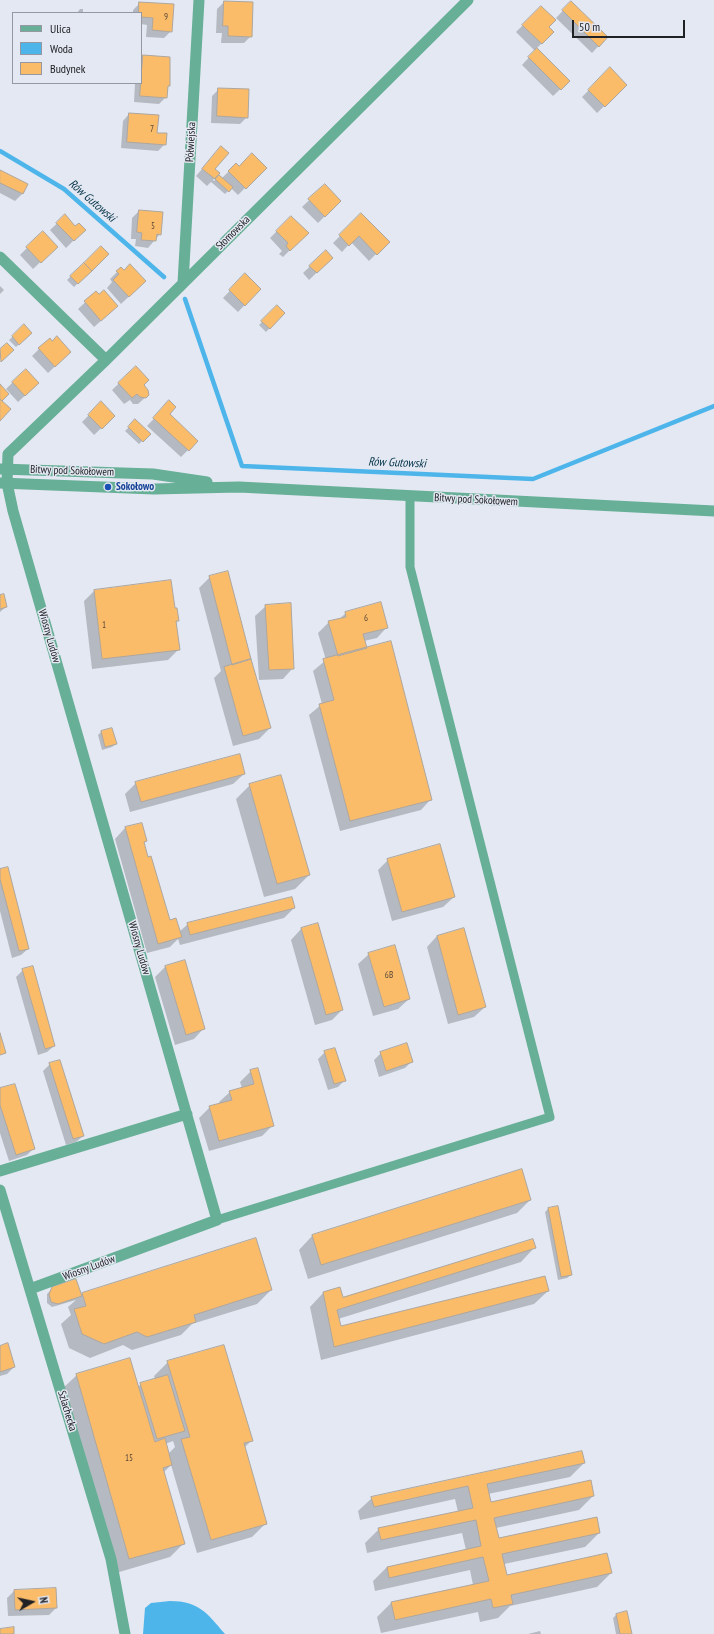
<!DOCTYPE html>
<meta charset="utf-8">
<style>
body{margin:0}
#map{position:relative;width:714px;height:1634px;overflow:hidden;background:#e3e8f2;font-family:"PT Sans Narrow",sans-serif}
canvas{display:block}
.legend{position:absolute;left:12px;top:12px;width:130px;height:72px;box-sizing:border-box;background:#e3e8f2;border:1px solid #9598a0;margin:0;padding:5px 7px;list-style:none;font-size:12px;color:#202125}
.legend li{display:flex;align-items:center;gap:8px;height:20px}
.legend b{width:20px;border:1px solid #9598a0}
.north{position:absolute;left:12px;top:1582px;width:40px;height:40px;-webkit-text-stroke:3px #e3e8f2;paint-order:stroke;rotate:81deg;font-size:11px;font-weight:700;line-height:16px;text-align:center;color:#202125}
.north::after{content:'';display:block;margin:auto;width:14px;height:18px;background:#202125;clip-path:polygon(50% 0,100% 100%,50% 72%,0 100%)}
.scale{position:absolute;left:572px;top:20px;width:113px;height:18px;box-sizing:border-box;border:2px solid #202125;border-top:0;padding-left:5px;font-size:12px;line-height:14px;white-space:nowrap;color:#202125;-webkit-text-stroke:3px #e3e8f2;paint-order:stroke}
</style>
<div id="map">
<canvas width="714" height="1634"></canvas>
<ul class="legend">
<li><b style="height:5px;background:#67af96"></b>Ulica</li>
<li><b style="height:11px;background:#4eb5eb"></b>Woda</li>
<li><b style="height:11px;background:#fbbc6a"></b>Budynek</li>
</ul>
<div class="north">N</div>
<div class="scale">50 m</div>
</div>
<script>
const context = document.querySelector('canvas').getContext('2d');
context.lineJoin = 'round';
function fillPath(path, color) { context.fillStyle = color; context.fill(path, 'evenodd'); }
function trace(path, color, width, dash) { context.strokeStyle = color; context.lineWidth = width; context.lineCap = dash ? 'butt' : 'round'; context.setLineDash(dash || []); context.stroke(path); }
function write(font, color, halo, rows, align = 'center') {
  context.font = font + ' "PT Sans Narrow",sans-serif'; context.lineWidth = 3; context.setLineDash([]); context.textBaseline = 'middle'; context.strokeStyle = halo; context.fillStyle = color; for (const [text, x, y, turn = 0] of rows) {
    context.save(); context.translate(x, y); context.rotate((+turn || 0) * Math.PI / 180); context.textAlign = isNaN(turn) ? turn : align; if (halo) context.strokeText(text, 0, 0); context.fillText(text, 0, 0); context.restore();
  }
}
fillPath(new Path2D(`
 M170 1601C199 1601 207 1613 225 1634H143L145 1608 151 1603Z`), '#4eb5eb');
fillPath(new Path2D(`
 M224 2 251 36 244 43H221L222 33H216L217 9Z
 M571 2 607 37 592 53 556 18Z
 M140 3 171 31 164 38 146 37 147 25 141 24V13H133V10Z
 M541 7 548 27 553 32 536 49 569 81 553 96 522 65 535 51 516 32Z
 M80 9H83V13H77Z
 M144 56 170 74 166 97 159 104 134 102 135 83H141V58Z
 M610 69 626 85 597 113 582 97Z
 M219 89 247 117 240 124 211 123 212 96Z
 M129 114 156 134 165 144 158 151 121 148 123 121Z
 M221 147 214 169 219 173 213 180 214 181 219 176 222 178 236 164 239 167 265 168 238 195 231 188 225 194 211 182 207 186 196 176Z
 M0 171 27 184 22 194 15 201 0 193Z
 M325 185 340 201 318 223 302 207Z
 M139 211 160 234 148 248 135 246 136 239H131L132 218Z
 M361 215 388 242 369 261 351 242 342 252 333 243Z
 M65 216 75 227 84 230 66 248 50 230Z
 M291 217 307 233 283 257 279 254 282 251 270 238Z
 M43 232 56 247 33 269 20 255Z
 M101 247 84 277 74 287 67 280Z
 M326 251 332 258 309 280 303 273Z
 M121 268 138 288 121 304 107 288 112 282 110 279Z
 M245 275 260 289 238 312 223 298Z
 M0 286 4 290 0 294Z
 M96 292 110 313 94 327 78 309Z
 M277 307 284 313 266 332 259 325Z
 M24 326 31 333 16 347 9 340Z
 M52 342 70 352 48 373 32 356 39 349Z
 M136 367 148 395 138 404H133L130 400 124 404 112 390Z
 M13 382 31 390 18 402 6 389Z
 M101 403 114 416 94 435 82 422Z
 M163 409 197 441 181 457 147 426Z
 M135 421 149 434 139 444 125 431Z
 M210 577 270 728 259 739 233 746 214 678 221 671 199 588Z
 M94 591 174 609 178 620 175 623 179 649 168 660 92 669 84 601Z
 M0 596 6 607 0 612Z
 M266 606 293 668 283 679 259 680 255 616Z
 M346 613 387 627 377 638 364 641 431 799 421 810 340 831 309 715 322 704 313 671 326 660 318 633 329 622 338 620Z
 M112 729 116 744 112 747 102 750 98 735 101 732Z
 M244 774 233 784 130 812 125 794 136 783Z
 M250 785 309 875 295 889 264 897 236 799Z
 M125 828 146 841 143 844 169 921 179 932 188 924 294 908 284 918 180 945 178 939 170 947 147 953 115 839Z
 M388 860 454 897 443 907 392 921 378 870Z
 M0 870 28 949 21 955 12 958 0 911Z
 M317 924 342 1010 332 1020 315 1025 291 940 301 929Z
 M464 929 485 1007 474 1017 448 1024 427 947 437 936Z
 M369 954 409 999 398 1009 373 1016 358 964Z
 M184 961 204 1028 194 1039 175 1045 155 977 165 967Z
 M23 970 54 1046 47 1052 38 1055 16 977Z
 M325 1052 344 1081 338 1087 328 1090 318 1059Z
 M381 1053 412 1061 405 1068 379 1077 374 1060Z
 M50 1064 83 1136 76 1142 66 1145 43 1071Z
 M251 1071 273 1125 262 1136 209 1151 199 1118 210 1107 220 1104 219 1102 230 1092 242 1088 240 1082Z
 M0 1089 34 1148 27 1155 9 1161 0 1133Z
 M530 1200 517 1213 308 1279 299 1250 312 1236Z
 M557 1207 571 1275 567 1278 558 1280 545 1212 548 1209Z
 M255 1239 271 1290 257 1304 192 1324 181 1335 132 1350 123 1345 90 1358 69 1348 61 1324 71 1315 68 1307 76 1300 52 1307 47 1303V1294L51 1290 81 1295Z
 M534 1248 521 1262 338 1319 341 1327 548 1291 534 1304 321 1360 310 1307 323 1293 342 1298Z
 M0 1347 14 1367 7 1374 0 1376Z
 M168 1362 252 1440 244 1448 266 1523 252 1537 197 1553 171 1465 164 1472 184 1543 170 1557 116 1573 63 1388 77 1375 138 1387 141 1384 155 1379 154 1376ZM173 1441 175 1447 168 1454 165 1444Z
 M584 1463 570 1477 488 1494 490 1503 593 1496 579 1510 496 1528 498 1539 599 1533 585 1547 504 1564 506 1576 611 1573 597 1587 510 1606 498 1618 480 1622 478 1612 381 1633 377 1617 391 1603 473 1585 470 1570 375 1591 373 1581 387 1567 466 1550 462 1533 367 1553 365 1543 379 1529 458 1512 455 1499 360 1520 358 1511 372 1498Z
 M14 1591 56 1608 49 1615 8 1616 7 1598Z
 M616 1615 631 1634H616L613 1618Z
 M540 1631 541 1634H528Z`), '#0003');
trace(new Path2D(`
 M0 151 64 189 164 277
 M185 299 242 466 533 479 714 406`), '#4eb5eb', 4.5);
const building = new Path2D(`
 M224 1 253 2 252 37 228 36V26H223Z
 M571 1 608 37 599 47 562 10Z
 M139 2 174 4 172 32 152 30 153 18 141 17V13H139Z
 M541 6 556 20 549 27 554 32 542 44 522 25Z
 M537 48 570 81 561 90 528 57Z
 M143 55 170 57V86H168L167 98 140 96Z
 M610 67 627 85 605 107 588 90Z
 M218 88 249 89 248 118 217 116Z
 M129 113 159 115 157 133H167L166 145 127 142Z
 M221 146 229 153 215 169 220 173 215 179 202 169Z
 M252 153 267 168 246 189 228 171 236 163 239 166Z
 M0 170 28 184 23 194 0 183Z
 M219 175 233 187 229 192 215 179Z
 M325 184 341 201 325 217 308 199Z
 M139 210 163 212 161 235 157 234 156 241 141 240 142 233 137 232Z
 M361 213 390 242 377 255 359 236 349 246 339 235Z
 M65 214 75 226 79 223 86 230 74 241 56 223Z
 M291 216 309 233 290 251 286 246 288 243 276 231Z
 M43 231 58 247 41 263 26 247Z
 M101 246 109 254 92 271 84 263Z
 M326 250 333 258 317 273 309 266Z
 M84 263 92 271 78 284 70 276Z
 M130 264 146 281 129 297 113 280 119 274 116 271 121 267 124 270Z
 M245 273 261 289 245 306 229 290Z
 M104 290 118 306 101 321 84 301 96 291 99 294Z
 M277 305 285 313 270 329 261 321Z
 M24 324 32 333 19 345 12 336Z
 M57 336 71 352 55 367 38 348 50 338 52 341Z
 M7 343 14 350 1 362 0 349Z
 M136 366 149 380 144 385 148 390 149 395 146 398 140 397 137 394 132 398 118 383Z
 M26 369 39 383 25 396 12 382Z
 M0 384 9 394 2 401 0 399Z
 M0 399 11 409 0 421Z
 M169 400 176 407 170 414 198 441 189 451 153 418Z
 M101 401 115 416 102 429 88 415Z
 M135 419 151 434 143 442 128 427Z
 M228 571 251 659 232 665 209 576Z
 M171 580 175 608H177L179 621H176L180 650 102 659 94 590Z
 M4 594 7 607 0 609V595Z
 M381 602 388 628 363 634 367 648 338 656 328 621 346 617 345 612Z
 M291 603 294 669 269 670 265 605Z
 M391 641 432 800 350 821 319 704 334 700 323 659Z
 M251 659 271 728 243 736 224 667Z
 M112 728 117 744 105 747 101 731Z
 M240 754 245 774 141 802 135 782Z
 M281 775 310 875 277 884 249 784Z
 M142 823 147 841 144 842 148 857 151 856 170 920 176 918 182 937 158 944 125 827Z
 M440 844 455 897 402 912 387 859Z
 M8 867 29 949 19 951 0 879V869Z
 M292 897 295 908 190 935 187 923Z
 M318 923 343 1010 326 1015 301 928Z
 M464 928 486 1007 458 1015 437 936Z
 M395 945 410 999 384 1007 368 953Z
 M185 960 205 1029 186 1035 165 966Z
 M33 966 55 1046 45 1049 22 969Z
 M0 1033 6 1053 0 1055Z
 M407 1043 413 1062 386 1071 380 1052Z
 M335 1048 346 1081 334 1084 324 1051Z
 M60 1060 84 1136 73 1139 49 1063Z
 M258 1068 274 1126 219 1141 209 1106 232 1100 229 1091 254 1084 250 1070Z
 M15 1084 35 1149 16 1155 0 1105V1088Z
 M522 1169 531 1200 321 1265 312 1235Z
 M558 1206 572 1275 561 1277 548 1208Z
 M256 1238 272 1290 194 1315 196 1322 147 1337 137 1332 104 1344 82 1334 74 1309 86 1306 82 1293Z
 M533 1239 536 1248 337 1310 341 1326 545 1276 549 1291 334 1347 323 1292 340 1287 343 1297Z
 M76 1279 82 1296 58 1304 51 1302 49 1294 52 1287Z
 M8 1343 15 1367 0 1372V1346Z
 M224 1345 253 1441 244 1443 267 1524 211 1540 181 1439 190 1437 167 1361Z
 M130 1358 155 1442 165 1438 172 1465 163 1468 185 1544 129 1559 76 1374Z
 M168 1375 185 1431 157 1439 140 1383Z
 M582 1451 585 1463 487 1484 491 1502 591 1480 594 1496 494 1518 499 1538 597 1517 600 1533 502 1554 507 1575 607 1553 612 1573 511 1595 513 1604 493 1608 491 1599 395 1620 391 1602 489 1581 483 1557 389 1578 387 1567 481 1546 476 1520 381 1540 378 1528 473 1508 468 1486 374 1507 371 1497Z
 M56 1588 57 1608 15 1610 14 1590Z
 M627 1611 632 1634H620L616 1614Z
 M14 1627V1634H0V1629Z`);
fillPath(building, '#fbbc6a');
trace(building, '#ada69e', 1);
trace(new Path2D(`
 M217 1220 550 1117 410 567V496`), '#67af96', 9);
trace(new Path2D(`
 M0 257 106 360
 M183 283 199 0
 M0 1171 187 1114
 M0 1190 111 1559 125 1634
 M30 1289 217 1220 13 511 7 483 8 454 106 360 468 0`), '#67af96', 11);
trace(new Path2D(`
 M0 469 153 474 207 482
 M0 483 154 489 239 487 714 511`), '#67af96', 11);
for (const [x, y, r, color] of [
 [108,487,4,"#1a4fb4"]
]) { const dot = new Path2D(); dot.arc(x, y, r, 0, 2 * Math.PI); context.fillStyle = color; context.fill(dot); trace(dot, '#e3e8f2', 1.5); }
write('9px', '#574836', null, [
 ["9",166,17],
 ["7",152,129],
 ["5",153,226],
 ["6",366,618],
 ["1",104,625],
 ["6B",389,975],
 ["15",129,1458]
]);
write('11px', '#202125', '#e3e8f2', [
 ["Półwiejska",191,142,-87],
 ["Słomowska",233,233,-45],
 ["Bitwy pod Sokołowem",72,471,2],
 ["Bitwy pod Sokołowem",476,500,3],
 ["Wiosny Ludów",49,636,74],
 ["Wiosny Ludów",139,948,74],
 ["Wiosny Ludów",89,1268,-20],
 ["Szlachecka",67,1411,73]
]);
write('bold 11px', '#164399', '#e3e8f2', [
 ["Sokołowo",116,487]
], 'left');
write('italic 12px', '#043349', '#e3e8f2', [
 ["Rów Gutowski",92,201,41],
 ["Rów Gutowski",397,463,2]
]);
</script>
